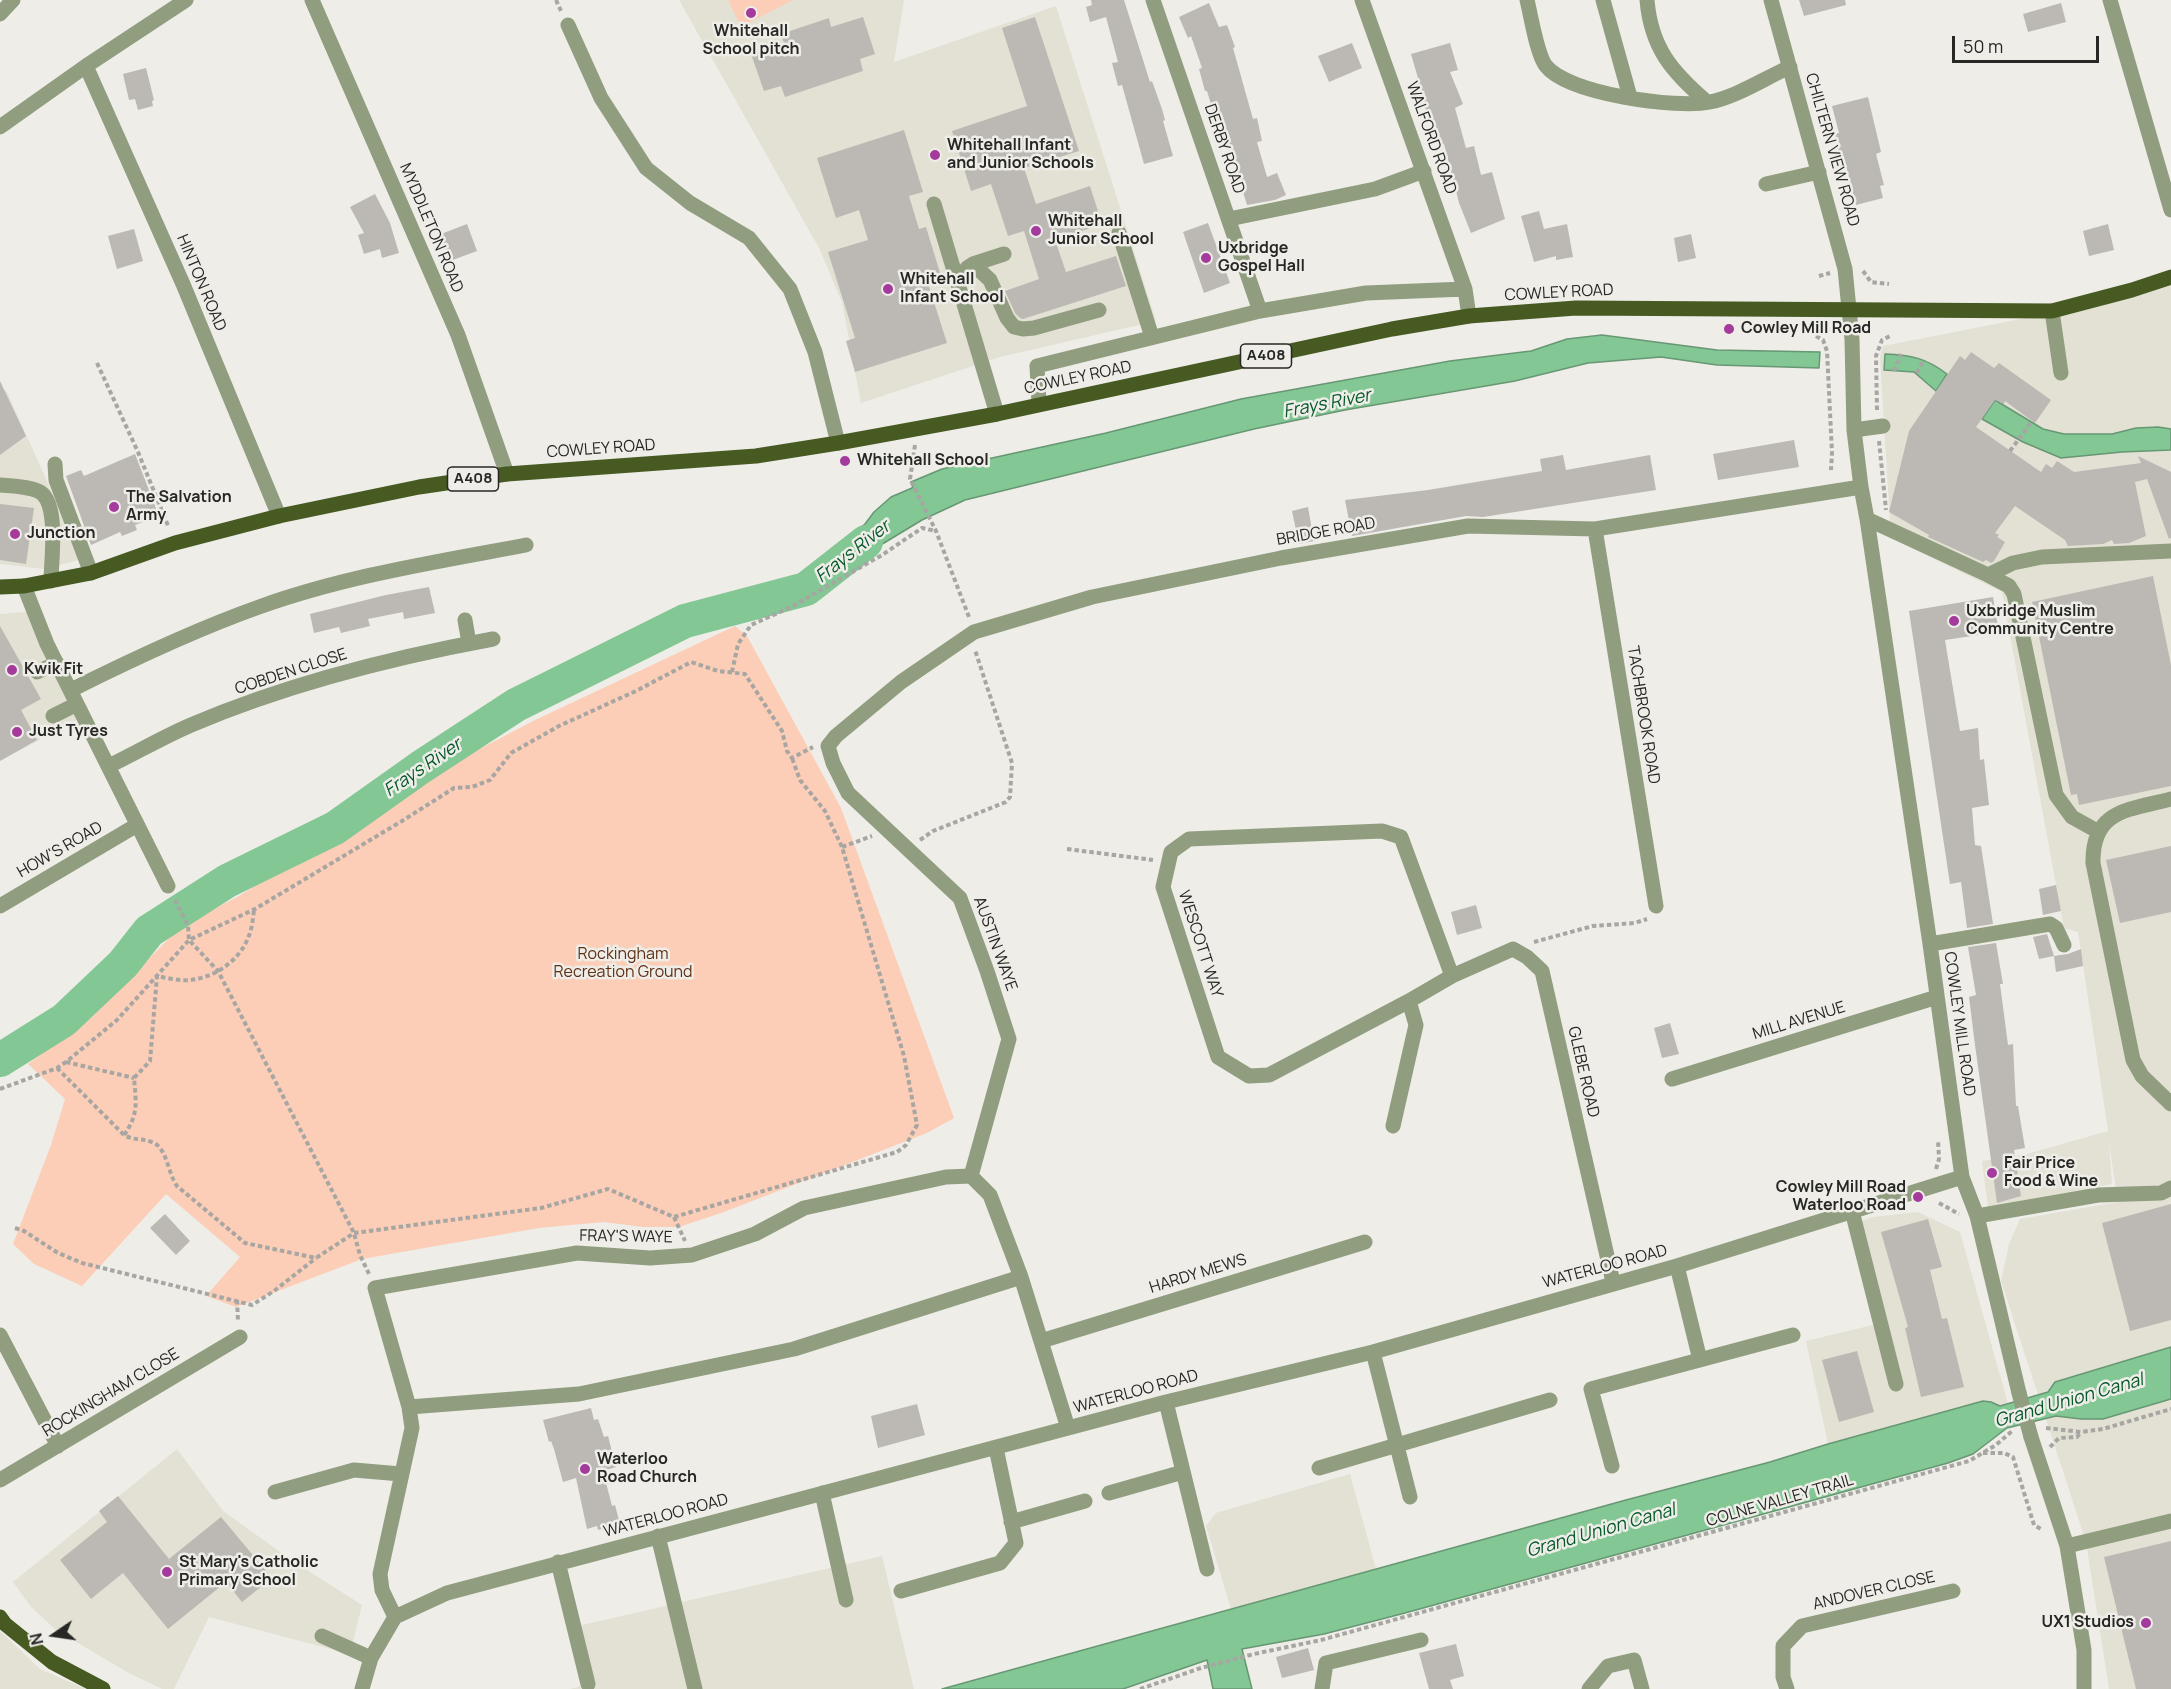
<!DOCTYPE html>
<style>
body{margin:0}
#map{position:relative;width:2171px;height:1689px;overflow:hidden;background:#eeede8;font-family:Manrope,sans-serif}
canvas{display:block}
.north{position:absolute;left:24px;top:1605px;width:60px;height:60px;-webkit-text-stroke:4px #eeede8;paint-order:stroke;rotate:257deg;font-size:16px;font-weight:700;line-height:24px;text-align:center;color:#272725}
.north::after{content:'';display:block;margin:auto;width:21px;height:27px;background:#272725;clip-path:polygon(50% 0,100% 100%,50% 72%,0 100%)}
.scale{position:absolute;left:1952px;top:36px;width:147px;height:27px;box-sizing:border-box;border:3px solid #272725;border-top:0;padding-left:8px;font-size:18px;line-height:21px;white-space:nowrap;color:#272725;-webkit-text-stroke:4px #eeede8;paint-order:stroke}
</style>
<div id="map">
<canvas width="2171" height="1689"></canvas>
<div class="north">N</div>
<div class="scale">50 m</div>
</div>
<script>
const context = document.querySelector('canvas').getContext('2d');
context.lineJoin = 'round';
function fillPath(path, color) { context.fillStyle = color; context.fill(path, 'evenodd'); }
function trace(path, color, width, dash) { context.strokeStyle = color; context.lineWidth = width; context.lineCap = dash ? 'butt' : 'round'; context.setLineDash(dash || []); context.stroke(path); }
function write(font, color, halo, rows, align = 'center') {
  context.font = font + ' Manrope,sans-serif'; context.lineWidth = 5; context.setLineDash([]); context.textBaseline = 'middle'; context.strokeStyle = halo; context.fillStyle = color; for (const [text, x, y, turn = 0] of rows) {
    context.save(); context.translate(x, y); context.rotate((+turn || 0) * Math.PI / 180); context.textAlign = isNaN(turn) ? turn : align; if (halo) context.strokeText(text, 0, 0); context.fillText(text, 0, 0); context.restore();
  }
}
fillPath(new Path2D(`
 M679 0H904L894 62 1056 6 1156 321 1000 357 861 403 842 302 819 248Z
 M2171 278V1689H2109L2086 1542 2001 1281 2009 1244 2020 1219 2118 1202 2109 1143 2112 1184 1988 1207 1982 1161 2027 1154 2108 1131 2078 932 2064 928 2002 592 1891 538 1880 357 1883 346 2051 313Z
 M6 390 82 559 45 569 0 564V395Z
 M38 611 88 714 0 761V614Z
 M1918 1212 1960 1232 2008 1404 2000 1407 1991 1402 1983 1401 1828 1444 1806 1341 1873 1325 1848 1225 1873 1217Z
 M177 1449 223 1511 293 1561 362 1605 350 1654 209 1617 174 1689H162L127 1672 56 1630 32 1608 13 1582Z
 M1350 1474 1376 1569 1231 1609 1206 1526 1216 1513Z
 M882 1556 914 1689H570L592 1683 578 1626Z
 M0 1631 40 1669 86 1689H0Z`), '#e3e1d4');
fillPath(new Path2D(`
 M728 0H793L741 27Z
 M735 626 747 636 841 808 954 1118 927 1133 724 1212 679 1227H643L604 1222 539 1228 362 1259 236 1307 206 1296 240 1257 166 1194 82 1286 34 1264 13 1244 51 1145 65 1099 28 1064 92 1017 181 926 239 896 306 854 387 809 431 778 474 752 533 721Z`), '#fcceb7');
const water = new Path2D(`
 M1602 335 1717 350 1820 352 1819 368 1717 365 1661 357 1588 363 1515 381 1345 410 1254 429 965 500 922 520 884 543 833 578 823 557 865 524 874 512 891 497 912 488 913 486 911 482 942 469 1106 433 1241 399 1450 361 1531 351 1567 339Z
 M1885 354C1911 355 1926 358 1947 374L1936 391 1914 372 1884 370Z
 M1995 400 2043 429 2064 434H2112L2136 428 2158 427 2171 429V450L2122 452 2061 458 2023 442 1982 419Z
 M2171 1347V1399L2103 1419H2081L2056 1416 2007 1428 1973 1454 1948 1463 1405 1613 1324 1634 1242 1649 1252 1689H1213L1207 1660 1123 1689H942L1626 1500 1770 1462 1828 1444 1983 1401 1991 1402 2000 1406 2048 1392 2055 1382Z`);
fillPath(water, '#82c794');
trace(water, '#679773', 1.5);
trace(new Path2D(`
 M0 1060 64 1020 123 964 149 931 227 881 335 828 421 767 516 705 685 621 806 589 866 542`), '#82c794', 34);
fillPath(new Path2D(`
 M1091 0H1124L1150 82 1152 81 1162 109 1165 120 1163 121 1173 156 1144 164 1122 85 1118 86 1112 63 1118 62 1106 17 1090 22 1086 7 1092 5Z
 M1799 0H1845L1846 5 1804 16Z
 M1209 3 1219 27 1227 25 1235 47 1233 48 1253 119 1257 118 1262 141 1257 142 1267 177 1277 173 1286 195 1275 200 1247 205 1230 149 1227 150 1220 123 1217 124 1207 91H1205L1199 69 1202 68 1191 36 1188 38 1179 17Z
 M2061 3 2066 22 2028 32 2023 14Z
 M863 17 875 54 860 59 863 71 785 97 781 86 764 91 751 54 784 43 781 34 829 18 831 27Z
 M1035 17 1079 151 1024 168 1036 204 1090 186 1102 224 1055 240 1066 272 1116 256 1126 286 1023 319 1020 318 1015 313 1005 291 1039 279 1024 231 1008 236 991 184 971 191 952 131 1027 106 1002 28Z
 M1352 43 1362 68 1329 82 1318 56Z
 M1450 43 1458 70 1450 72 1463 104 1455 108 1466 148 1474 146 1481 175 1492 172 1505 219 1471 233 1459 203 1444 144 1438 146 1432 125 1419 93 1422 92 1411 54Z
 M146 68 154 100 152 101 153 106 138 110 135 99 129 100 123 74Z
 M1868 97 1881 152 1876 154 1884 185 1880 186 1883 198 1856 205 1845 162 1842 163 1835 134 1839 133 1832 106Z
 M904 130 923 192 909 196 919 229 926 227 941 276 927 280 947 343 855 372 846 341 855 338 828 252 868 240 859 210 836 218 817 158Z
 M375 194 390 223 399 253 382 258 380 249 364 254 358 235 364 233 350 207Z
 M1539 211 1544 229 1567 224 1573 257 1556 260V256L1534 262 1521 216Z
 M1208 223 1230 283 1204 293 1183 232Z
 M467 224 477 251 450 261 441 234Z
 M2108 224 2114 250 2089 256 2083 231Z
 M134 229 143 261 117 269 108 236Z
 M1691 234 1696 258 1678 262 1674 238Z
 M1971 352 1994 368 1999 363 2051 400 2035 423 2005 401 2004 404 1995 400 1976 427 2041 472 2046 464 2052 468 2057 461 2074 472 2141 463 2138 456 2171 472V538L2169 539 2147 479 2135 482 2146 536 2129 543 2114 544 2112 540 2103 544 2068 546 2065 540 2015 506 1995 533 1999 535 1997 537 2005 542 1994 561 1991 563 1986 560 1983 562 1928 537 1929 535 1889 512 1909 431 1960 356 1965 360Z
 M0 381 26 436 0 455Z
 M1794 440 1799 467 1718 480 1713 454Z
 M135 454 159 516 135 525 137 530 122 536 120 532 91 545 66 476 81 470 84 476Z
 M1563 455 1566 470 1650 455 1656 490 1483 517 1466 516 1352 536 1345 500 1428 490 1542 471 1540 459Z
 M0 504 34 508 26 564 0 560Z
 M1308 507 1314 541 1299 544 1292 511Z
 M2153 576 2171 665V786L2079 805 2077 794 2071 795 2032 602Z
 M429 587 435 613 404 619 403 612 368 619 370 626 341 633 339 627 314 633 310 614 386 595Z
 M1993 597 1999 632 1945 640 1960 731 1978 728 1980 760 1984 759 1989 805 1972 808 1975 845 1981 846 1993 924 1967 928 1961 882 1950 884 1909 611Z
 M0 626 41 699 21 710 37 740 0 761Z
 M2171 846V912L2120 923 2106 860Z
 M2056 885 2061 911 2043 915 2039 889Z
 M1476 905 1482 928 1457 935 1451 912Z
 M2047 934 2054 956 2039 959 2033 937Z
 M1996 943 2003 984H2000L2008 1045 2013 1044 2016 1106H2018L2025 1148 2014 1150 2021 1196 1997 1203 1975 1045 1969 997 1976 995 1968 947Z
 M2081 949 2083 966 2056 972 2054 956 2068 954Z
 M1670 1023 1679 1054 1662 1058 1654 1028Z
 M2171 1204V1320L2130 1331 2102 1223Z
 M165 1214 190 1241 176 1255 150 1228Z
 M1928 1219 1942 1267 1930 1270 1942 1319 1947 1318 1964 1387 1921 1397 1905 1328 1908 1327 1881 1232Z
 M1857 1351 1874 1412 1839 1422 1822 1360Z
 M917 1404 925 1435 878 1448 871 1416Z
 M591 1408 594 1420 598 1419 604 1437 608 1436 616 1467 603 1471 612 1506 615 1505 619 1520 611 1522 612 1526 598 1530 597 1526 587 1529 576 1478 563 1482 554 1449 551 1441 549 1442 543 1420Z
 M118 1496 169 1559 221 1517 272 1578 242 1602 226 1582 168 1629 123 1573 91 1599 60 1560 107 1522 99 1511Z
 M2171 1541V1689H2136L2104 1557Z
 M1456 1644 1464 1676 1450 1680 1453 1689H1429L1419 1653Z
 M1308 1648 1314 1670 1282 1678 1276 1657Z`), '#bcb9b4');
trace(new Path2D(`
 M556 0 562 13
 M1863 271 1871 282 1889 284
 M1819 276 1830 273
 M1816 336 1823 340 1827 351 1832 453 1831 470
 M97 363 138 452 169 528
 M1894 371 1901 354
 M1917 373 1923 361
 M1877 410 1876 356 1882 340 1890 336
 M1879 441 1886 510
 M915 445 910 479 936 531 969 617
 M2010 451 2032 421
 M732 672 738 644 751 625 791 607 882 555 922 528 936 531
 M920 840 933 831 1006 802 1010 797 1012 763 975 650
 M842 847 872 836
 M1067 849 1153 860
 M175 900 188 926 189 940 218 971 354 1233 360 1255 369 1274
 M1534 942 1593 926 1635 923 1647 919
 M66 1062 134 1078
 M57 1068 124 1135C135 1141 141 1138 152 1142 167 1147 168 1174 177 1186L245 1243 316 1258 354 1233 541 1208 608 1189 674 1217 897 1152 906 1145 917 1125 904 1056 842 847 825 811 800 780 792 758
 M0 1089 57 1068 66 1062 117 1020 189 940 255 909 402 821 454 788 472 787 490 780 511 753 559 726 636 691 691 662 718 671 745 674 782 731 787 751 792 758 813 747
 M124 1135C139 1114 136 1102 134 1078L150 1061 157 976C167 978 179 981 190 980 214 978 239 961 248 938 252 929 253 919 254 910
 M1936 1169 1939 1159 1938 1140
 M1939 1203 1959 1214
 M674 1217 685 1241
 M15 1228 24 1231 58 1253 82 1263 252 1305 274 1291 316 1258
 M237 1300 238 1321
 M2046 1428 2081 1432 2103 1429 2171 1409
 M2050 1447 2059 1438 2077 1437 2081 1432
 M1983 1453H2004L2013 1457 2034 1525 2043 1530
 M1140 1689 1201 1668 1254 1654 1321 1640 1969 1461 1996 1445 2012 1431`), '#a7a6a2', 4, [4.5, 3]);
trace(new Path2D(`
 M312 0 458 335 507 474
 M1153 0 1260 311
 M1362 0 1465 289
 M1527 0C1531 16 1537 55 1546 66 1568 94 1677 109 1710 102 1738 96 1763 79 1790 67
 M1603 0 1630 97
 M1647 0C1651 48 1672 72 1707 102
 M1771 0 1845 269 1852 339 1854 430 1861 487 1867 519 1930 944 1962 1177 1977 1216 2019 1393
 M2110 0 2171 210
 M0 14 13 0
 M568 25 601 98 646 168 690 203 749 238 790 289 815 352 838 443
 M86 66 183 284 279 516
 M0 127 86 66 186 0
 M1766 184 1819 172
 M934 204 997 414
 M1229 219 1375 189 1424 171
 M1119 233 1152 337
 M973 264 990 280 1007 318 1014 327 1023 329 1034 328 1099 310
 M967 268 973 264 1004 254
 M2052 311 2061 373
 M1039 404 1037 366 1260 311 1366 293 1465 289 1469 316
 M1854 430 1883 426
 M55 464 56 480 91 573
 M0 485C12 486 27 486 38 491 60 500 51 561 51 581
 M1867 519 1988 575 2013 563 2042 557 2171 551
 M1595 529 1656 906
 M1988 575 2009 586 2014 594 2056 795 2072 817 2099 832
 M24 586 47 644 168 886
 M465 620 469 643
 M37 672 57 663
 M71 690C133 659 194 630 259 607 345 576 436 562 526 545
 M53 716 77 704
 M109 766C136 753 163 737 191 725 287 684 390 658 493 639
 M2171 799C2130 810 2092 809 2093 863L2133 1060 2142 1076 2171 1104
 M0 906 137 825
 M1930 944 2050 924 2056 928 2064 945
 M1452 976 1401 837 1382 831 1189 839 1171 852 1163 887 1218 1057 1249 1076 1269 1075 1409 1001 1452 976 1513 949 1527 957 1542 971 1613 1282
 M1672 1079 1937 997
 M1393 1126 1416 1025 1409 1001
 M971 1176 1009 1039 987 971 960 898 848 793 833 763 828 746 836 736 901 682 974 632 1092 597 1281 558 1468 526 1595 529 1861 487
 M1852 1211 1896 1384
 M1977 1216 2098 1195 2161 1193 2171 1188
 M1677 1266 1700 1360
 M0 1335 58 1446
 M1041 1341 1365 1242
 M1373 1352 1410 1497
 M1166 1402 1207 1569
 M409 1407 579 1394 794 1349 1021 1277
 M2031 1437 2067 1546 2084 1650V1689
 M1612 1466 1591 1389 1793 1335
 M1319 1468 1550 1400
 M0 1480 240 1337
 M275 1492 354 1470 401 1474
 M822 1493 846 1600
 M1109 1493 1183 1472
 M1011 1522 1085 1501
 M658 1536 695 1689
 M2067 1546 2171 1521
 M558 1562 588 1684
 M901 1591 1000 1563 1016 1543 996 1448
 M395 1617 382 1590 380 1574 412 1428 409 1407 375 1288 577 1253 650 1258 692 1255 755 1234 804 1208 946 1177 971 1176 990 1195 1021 1277 1068 1428
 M322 1636 371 1658
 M362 1689 371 1658 395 1617 447 1593 1166 1402 1373 1352 1677 1266 1962 1177
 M1322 1689 1326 1663 1421 1640
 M1589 1689 1608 1666 1634 1660 1642 1689
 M1787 1689 1783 1677V1646L1802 1626 1953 1591`), '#909d7f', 15);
trace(new Path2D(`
 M0 587 24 586 91 573 175 543 279 516 419 487 507 474 756 456 838 443 997 414 1392 329 1469 316 1576 308 2052 311 2132 290 2171 277
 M0 1617 5 1624 52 1662 103 1689`), '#465a22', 15);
trace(new Path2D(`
 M2019 1393 2031 1437`), '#909d7f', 15);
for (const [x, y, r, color] of [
 [751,13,6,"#a43a9b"],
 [935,155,6,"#a43a9b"],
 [1036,231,6,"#a43a9b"],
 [1206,258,6,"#a43a9b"],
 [888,289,6,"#a43a9b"],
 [1729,329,6,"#a43a9b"],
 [845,461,6,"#a43a9b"],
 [114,507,6,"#a43a9b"],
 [15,534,6,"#a43a9b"],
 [1954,621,6,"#a43a9b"],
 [12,670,6,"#a43a9b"],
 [17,732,6,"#a43a9b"],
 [1992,1173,6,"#a43a9b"],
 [1918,1197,6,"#a43a9b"],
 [585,1469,6,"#a43a9b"],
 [167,1572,6,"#a43a9b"],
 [2146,1623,6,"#a43a9b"]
]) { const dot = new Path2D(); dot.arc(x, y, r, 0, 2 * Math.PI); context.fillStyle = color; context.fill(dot); trace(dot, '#eeede8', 2); }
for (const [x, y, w] of [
 [1266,356,51],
 [473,479,51]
]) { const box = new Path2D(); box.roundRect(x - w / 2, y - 12, w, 24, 4.5); context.fillStyle = '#eeede8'; context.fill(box); trace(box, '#272725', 1.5); }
write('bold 15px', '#272725', null, [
 ["A408",1266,356],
 ["A408",473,479]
]);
write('bold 16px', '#272725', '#eeede8', [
 ["Whitehall",751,32,"center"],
 ["School pitch",751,50,"center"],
 ["Whitehall Infant",947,146],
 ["and Junior Schools",947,164],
 ["Whitehall",1048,222],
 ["Junior School",1048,240],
 ["Uxbridge",1218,249],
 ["Gospel Hall",1218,267],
 ["Whitehall",900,280],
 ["Infant School",900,298],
 ["Cowley Mill Road",1741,329],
 ["Whitehall School",857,461],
 ["The Salvation",126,498],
 ["Army",126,516],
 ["Junction",27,534],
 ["Uxbridge Muslim",1966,612],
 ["Community Centre",1966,630],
 ["Kwik Fit",24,670],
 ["Just Tyres",29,732],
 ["Fair Price",2004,1164],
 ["Food & Wine",2004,1182],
 ["Cowley Mill Road",1906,1188,"right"],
 ["Waterloo Road",1906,1206,"right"],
 ["Waterloo",597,1460],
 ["Road Church",597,1478],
 ["St Mary's Catholic",179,1563],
 ["Primary School",179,1581],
 ["UX1 Studios",2134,1623,"right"]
], 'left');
write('16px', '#272725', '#eeede8', [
 ["WALFORD ROAD",1431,138,70],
 ["DERBY ROAD",1224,149,71],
 ["CHILTERN VIEW ROAD",1832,150,74],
 ["MYDDLETON ROAD",431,228,67],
 ["HINTON ROAD",201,283,67],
 ["COWLEY ROAD",1559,293,-3],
 ["COWLEY ROAD",1078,378,-12],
 ["COWLEY ROAD",601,449,-4],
 ["BRIDGE ROAD",1326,532,-10],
 ["COBDEN CLOSE",291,672,-18],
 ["TACHBROOK ROAD",1643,715,81],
 ["HOW'S ROAD",60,850,-30],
 ["AUSTIN WAYE",995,944,70],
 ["WESCOTT WAY",1200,944,72],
 ["MILL AVENUE",1799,1021,-17],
 ["COWLEY MILL ROAD",1959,1024,82],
 ["GLEBE ROAD",1583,1072,77],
 ["FRAY'S WAYE",626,1237,1],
 ["WATERLOO ROAD",1605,1267,-15],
 ["HARDY MEWS",1198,1274,-17],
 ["WATERLOO ROAD",1136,1392,-15],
 ["ROCKINGHAM CLOSE",111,1393,-31],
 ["COLNE VALLEY TRAIL",1780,1501,-16],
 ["WATERLOO ROAD",666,1516,-15],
 ["ANDOVER CLOSE",1874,1591,-13]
]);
write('16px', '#5f3015', '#eeede8', [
 ["Rockingham",623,955],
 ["Recreation Ground",623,973]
]);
write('italic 18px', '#05582a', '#eeede8', [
 ["Frays River",1327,404,-11],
 ["Frays River",853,552,-38],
 ["Frays River",423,768,-34],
 ["Grand Union Canal",2069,1401,-16],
 ["Grand Union Canal",1601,1531,-16]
]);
</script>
